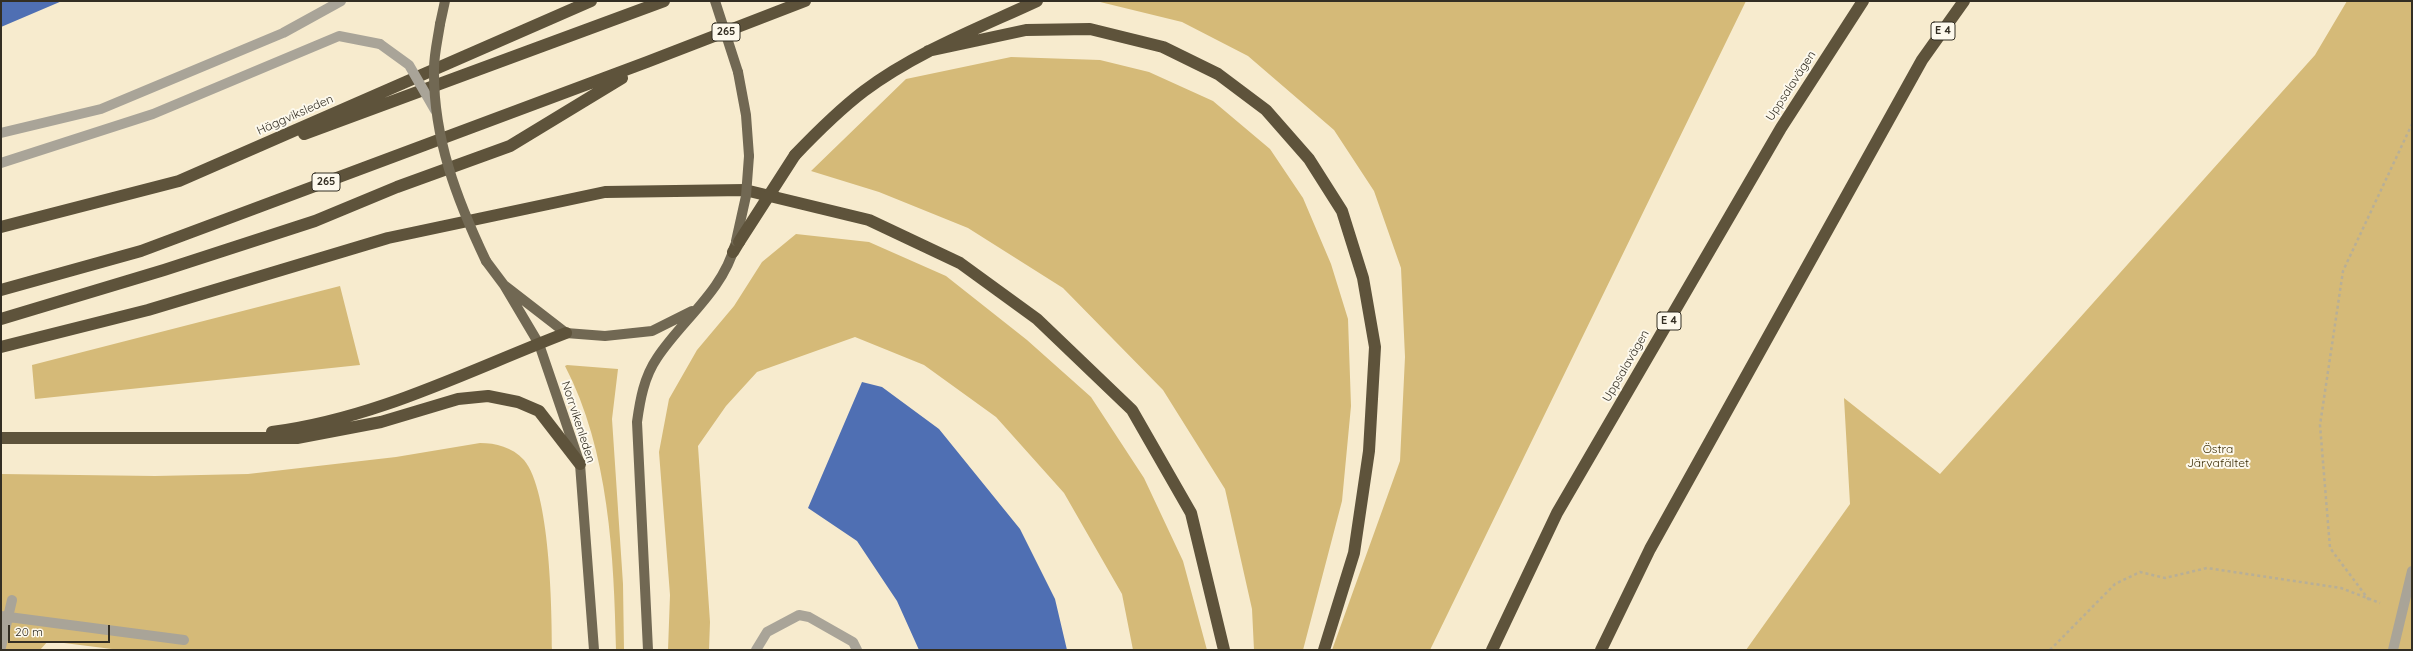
<!DOCTYPE html>
<meta charset="utf-8">
<style>
body{margin:0}
#map{position:relative;width:2413px;height:651px;overflow:hidden;background:#f7ebce;font-family:Quicksand,sans-serif}
canvas{display:block}
.frame{position:absolute;inset:0;border:2px solid #332e23;pointer-events:none}
.scale{position:absolute;left:8px;top:625px;width:102px;height:18px;box-sizing:border-box;border:2px solid #332e23;border-top:0;padding-left:5px;font-size:12px;line-height:14px;white-space:nowrap;color:#332e23;-webkit-text-stroke:3px #fdf9ed;paint-order:stroke}
</style>
<div id="map">
<canvas width="2413" height="651"></canvas>
<div class="frame"></div>
<div class="scale">20 m</div>
</div>
<script>
const context = document.querySelector('canvas').getContext('2d');
context.lineJoin = 'round';
function fillPath(path, color) { context.fillStyle = color; context.fill(path, 'evenodd'); }
function trace(path, color, width, dash) { context.strokeStyle = color; context.lineWidth = width; context.lineCap = dash ? 'butt' : 'round'; context.setLineDash(dash || []); context.stroke(path); }
function write(font, color, halo, rows, align = 'center') {
  context.font = font + ' Quicksand,sans-serif'; context.lineWidth = 4; context.setLineDash([]); context.textBaseline = 'middle'; context.strokeStyle = halo; context.fillStyle = color; for (const [text, x, y, turn = 0] of rows) {
    context.save(); context.translate(x, y); context.rotate((+turn || 0) * Math.PI / 180); context.textAlign = isNaN(turn) ? turn : align; if (halo) context.strokeText(text, 0, 0); context.fillText(text, 0, 0); context.restore();
  }
}
fillPath(new Path2D(`
 M1096 1H1746L1430 650H1332L1400 461 1405 357 1401 268 1374 191 1334 130 1248 56 1182 22Z
 M2347 1H2412V650H1746L1850 504 1844 398 1940 474 2315 55Z
 M1011 57 1100 60 1149 72 1213 101 1270 149 1303 198 1331 264 1348 319 1351 406 1342 501 1303 650H1254L1252 609 1225 489 1163 390 1063 288 968 228 879 192 811 171 906 79Z
 M796 234 869 242 946 276 1027 340 1091 397 1144 478 1183 561 1207 650H1133L1122 594 1064 493 996 417 924 365 855 337 757 372 726 406 698 446 710 622 709 650H668L670 595 659 452 669 399 697 350 734 306 762 262Z
 M340 286 360 365 35 399 32 365Z
 M567 365 618 369 612 419 623 584 624 650H616C614 557 609 450 565 366Z
 M480 443C496 443 512 447 524 460 550 491 552 608 552 650H120L48 641 40 650H1V474L155 476 248 474 396 457Z`), '#d5ba78');
fillPath(new Path2D(`
 M1 1H62L1 27Z
 M862 382 882 387 939 429 1020 529 1055 599 1067 650H919L897 601 857 541 808 508Z`), '#4f6fb3');
trace(new Path2D(`
 M2369 600 2330 548 2320 425 2343 271 2412 124
 M2050 650 2115 584 2140 572 2165 578 2207 568 2341 588 2380 603`), '#b8af97', 2.5, [3, 3]);
trace(new Path2D(`
 M1 133 101 109 283 33 341 1
 M1 163 153 114 339 36 380 44
 M1 616 184 640
 M1 647 12 600
 M756 650 767 632 799 615 809 617 853 642 857 650
 M2393 650 2412 571`), '#a9a498', 10);
trace(new Path2D(`
 M440 24 445 1
 M738 72 746 115 749 156
 M486 261 504 285 566 333 605 336 652 331 692 311
 M504 285 539 344 580 464 594 650
 M648 650 637 422C640 400 644 377 657 358 682 320 723 291 735 245`), '#716853', 10);
trace(new Path2D(`
 M928 51 1026 30 1090 29 1163 47 1218 74 1266 110 1309 159 1342 211 1363 278 1375 347 1369 451 1354 553 1324 650
 M304 134 664 1
 M795 155C817 132 839 110 864 91 916 52 979 28 1037 1
 M1 227 179 181 591 1
 M733 252 739 242
 M1 290 141 251 647 62 805 1
 M1 319 164 270 315 221 397 187 510 146 622 78
 M1 347 148 310 388 238 605 192 745 190 869 220 960 263 1037 319 1132 410 1191 513 1224 650
 M272 432C378 418 467 371 566 333
 M1 438H297L381 422 458 399 488 396 518 402 539 411 580 464
 M1492 650 1557 513 1781 128 1863 1
 M1601 650 1650 549 1922 60 1964 1`), '#5e533b', 12);
trace(new Path2D(`
 M380 44 409 65 435 110`), '#a9a498', 10);
trace(new Path2D(`
 M715 1 738 72
 M440 24C438 38 434 54 434 69 433 138 457 200 486 261
 M736 241 746 196 749 156`), '#716853', 10);
trace(new Path2D(`
 M739 242 795 155`), '#5e533b', 12);
for (const [x, y, w] of [
 [1943,31,24],
 [726,32,28],
 [326,182,28],
 [1669,321,24]
]) { const box = new Path2D(); box.roundRect(x - w / 2, y - 9, w, 18, 3); context.fillStyle = '#fdf9ed'; context.fill(box); trace(box, '#332e23', 1); }
write('bold 11px', '#332e23', null, [
 ["E 4",1943,31],
 ["265",726,32],
 ["265",326,182],
 ["E 4",1669,321]
]);
write('12px', '#332e23', '#fdf9ed', [
 ["Uppsalavägen",1791,86,-57],
 ["Häggviksleden",295,115,-24],
 ["Uppsalavägen",1626,366,-60],
 ["Norrvikenleden",578,422,72]
]);
write('12px', '#392b03', '#fdf9ed', [
 ["Östra",2218,449],
 ["Järvafältet",2218,463]
]);
</script>
